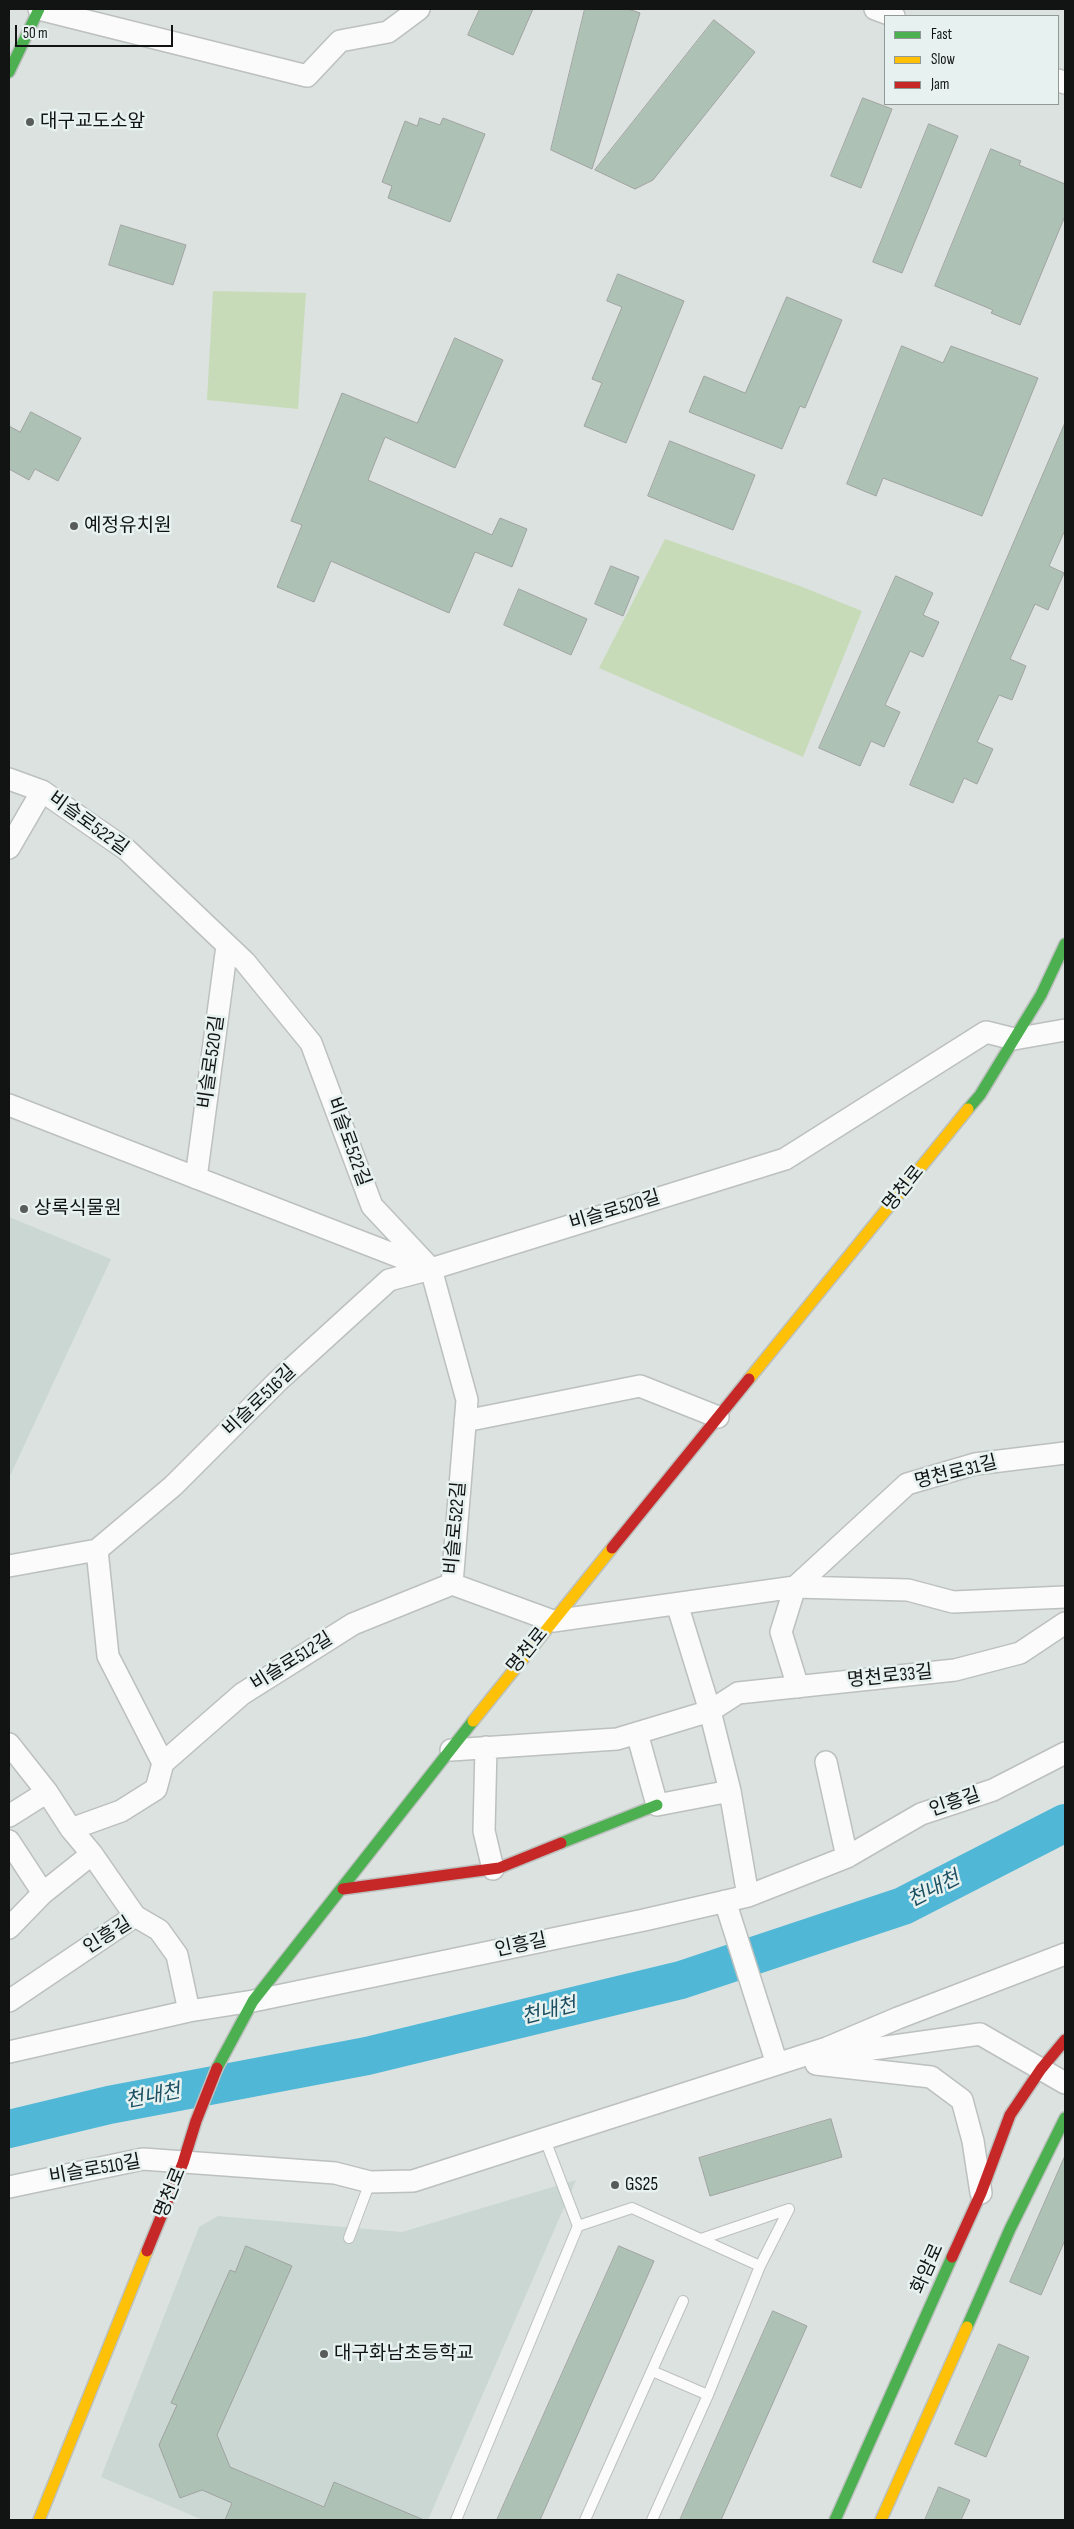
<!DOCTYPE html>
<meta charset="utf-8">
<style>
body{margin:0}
#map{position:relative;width:1074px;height:2529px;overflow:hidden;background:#dce2e0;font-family:"Sofia Sans Condensed",sans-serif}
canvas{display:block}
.frame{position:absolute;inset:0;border:10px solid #111413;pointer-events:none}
.legend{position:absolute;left:884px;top:15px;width:175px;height:90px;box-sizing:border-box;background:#e7f1ef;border:1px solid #919997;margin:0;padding:6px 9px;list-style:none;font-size:15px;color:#111413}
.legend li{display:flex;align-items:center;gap:10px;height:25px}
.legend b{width:25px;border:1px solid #919997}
.scale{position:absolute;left:15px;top:25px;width:158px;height:22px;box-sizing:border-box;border:2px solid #111413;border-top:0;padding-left:6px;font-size:15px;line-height:18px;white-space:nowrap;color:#111413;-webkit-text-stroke:4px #e7f1ef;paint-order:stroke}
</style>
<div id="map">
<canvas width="1074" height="2529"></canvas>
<div class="frame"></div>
<ul class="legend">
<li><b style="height:6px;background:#4caf50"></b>Fast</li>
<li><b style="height:6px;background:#ffc107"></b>Slow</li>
<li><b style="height:6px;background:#c62828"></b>Jam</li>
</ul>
<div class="scale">50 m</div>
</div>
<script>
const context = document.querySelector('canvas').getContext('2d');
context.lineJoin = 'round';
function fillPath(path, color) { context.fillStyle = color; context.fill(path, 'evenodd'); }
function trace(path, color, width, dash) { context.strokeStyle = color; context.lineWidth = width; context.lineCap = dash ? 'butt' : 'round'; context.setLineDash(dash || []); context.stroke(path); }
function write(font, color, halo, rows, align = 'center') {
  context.font = font + ' "Sofia Sans Condensed","Noto Sans KR",sans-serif'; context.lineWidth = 5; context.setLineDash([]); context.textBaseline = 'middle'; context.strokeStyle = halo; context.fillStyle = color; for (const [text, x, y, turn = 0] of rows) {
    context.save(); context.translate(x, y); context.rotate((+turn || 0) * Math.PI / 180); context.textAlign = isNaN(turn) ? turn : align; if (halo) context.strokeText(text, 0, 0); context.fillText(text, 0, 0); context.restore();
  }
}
fillPath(new Path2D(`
 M9 1217 111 1259 9 1478Z
 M576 2180 428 2520H203L101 2477 199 2227 218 2216 402 2232Z`), '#cad7d3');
fillPath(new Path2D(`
 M213 291 306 293 298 409 207 400Z
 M665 539 800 586 862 611 803 757 599 668Z`), '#c8dbb8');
trace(new Path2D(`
 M9 2129 109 2105 367 2056 681 1980 903 1906 1065 1823`), '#51b7d6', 38);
const building = new Path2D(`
 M480 9H533L513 55 468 35Z
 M585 9H628L640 13 592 169 551 150Z
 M714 20 755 52 653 180 635 189 595 170Z
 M863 98 892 109 861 188 831 176Z
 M420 118 440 125 443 118 485 134 450 222 388 198 392 186 382 182 405 121 417 126Z
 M929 124 958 136 902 273 873 262Z
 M991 149 1021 161 1019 165 1065 184V216L1020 325 991 313 993 310 935 286Z
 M121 225 186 245 173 285 109 265Z
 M618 274 684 301 626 443 584 426 602 383 592 379 622 307 607 301Z
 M787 297 842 320 805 408 800 406 782 449 689 412 704 376 745 393Z
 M455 338 503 360 455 468 385 437 368 480 492 535 500 518 527 529 512 567 475 552 449 613 331 561 314 602 277 587 302 525 291 521 342 393 417 423Z
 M902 346 943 363 951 346 1038 378 982 516 883 478 876 496 847 484Z
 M31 412 81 438 58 481 35 469 29 480 9 469V426L20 432Z
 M1065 423V530L1049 566 1064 573 1048 610 1035 604 1010 659 1026 666 1012 700 999 695 977 742 993 749 977 784 964 778 953 803 910 785Z
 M670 441 755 475 733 530 648 496Z
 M611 566 639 577 623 616 595 604Z
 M896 576 933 593 923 615 939 622 923 657 910 651 885 705 900 712 884 747 871 741 860 766 819 748Z
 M519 589 587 619 571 655 504 625Z
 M831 2119 842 2157 710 2196 699 2158Z
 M1065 2156V2240L1041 2295 1010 2282Z
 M246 2246 292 2266 217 2435 230 2467 324 2507 334 2482 424 2520H225L232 2503 202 2490 180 2498 159 2445 177 2405 171 2403 230 2270 235 2272Z
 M619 2246 654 2261 540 2520H497Z
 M773 2311 807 2326 721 2520H680Z
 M999 2344 1029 2357 986 2457 955 2444Z
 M939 2487 970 2500 961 2520H925Z`);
fillPath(building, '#adc1b5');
trace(building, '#a0a3a1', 1);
const lane = new Path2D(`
 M578 2226 632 2208 760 2266
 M349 2238 370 2182
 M652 2371 708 2395
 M456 2520 578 2226 544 2137
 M585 2520 683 2301
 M652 2520 708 2395 760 2266 789 2209 701 2239`);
const street = new Path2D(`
 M39 9 307 76 340 41 388 32 419 9
 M875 9 894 16
 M1058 80 1065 83
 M9 779 42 791 127 850 245 962 311 1043 372 1206 431 1269 467 1400 452 1584
 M9 848 42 791
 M9 1105 431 1269 785 1159 986 1032 1014 1039 1065 1030
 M196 1178 227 946
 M465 1421 640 1386 718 1417
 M97 1550 108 1656 163 1763
 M9 1566 97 1550 173 1486 278 1381 389 1280 431 1269
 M677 1604 710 1711 730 1791 748 1896
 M798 1687 781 1632 795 1587 908 1590 953 1602 1065 1597
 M637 1733 657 1805 730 1791
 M9 1744 47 1792 71 1829 92 1854 135 1916 159 1930 177 1955 189 2011
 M486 1747 484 1831 493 1869
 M451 1750 617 1739 710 1711 738 1693 955 1670 1020 1653 1065 1623
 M826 1762 847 1857
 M9 1816 47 1792
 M71 1829 121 1811 156 1789 163 1763 242 1694 353 1624 452 1584 553 1621 795 1587 907 1484 975 1464 1065 1453
 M9 1841 43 1893 9 1928
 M43 1893 92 1854
 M725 1901 777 2064
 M9 2001 135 1916
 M9 2052 189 2011 253 2001 644 1920 748 1896 847 1857 921 1814 993 1790 1065 1753
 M829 2055 980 2034 1065 2083
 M816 2064 931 2077 962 2100 973 2141 981 2193
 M9 2187 143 2159 335 2173 370 2182 413 2181 827 2048 898 2018 1065 1954`);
const fast = new Path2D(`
 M9 72 39 9
 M968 1109 980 1095 1041 995 1065 944
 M561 1843 657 1805
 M217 2068 253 2001 473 1721
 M967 2327 1010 2229 1065 2118
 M835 2520 952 2257`);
const slow = new Path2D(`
 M749 1379 968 1109
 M473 1721 612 1548
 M39 2520 147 2251
 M881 2520 967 2327`);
const jam = new Path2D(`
 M612 1548 749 1379
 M343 1889 499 1868 561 1843
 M147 2251 183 2163 196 2121 217 2068
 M952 2257 981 2193 1010 2115 1041 2069 1065 2040`);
trace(lane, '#bcc0be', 12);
trace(street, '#bcc0be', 24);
trace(fast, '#bcc0be', 14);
trace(slow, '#bcc0be', 14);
trace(jam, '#bcc0be', 14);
trace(lane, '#fafbfa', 10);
trace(street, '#fafbfa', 21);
trace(fast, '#4caf50', 11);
trace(slow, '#ffc107', 11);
trace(jam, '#c62828', 11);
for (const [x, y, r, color] of [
 [30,122,5,"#585c5b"],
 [74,526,5,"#585c5b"],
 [24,1209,5,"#585c5b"],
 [615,2185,5,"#585c5b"],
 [324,2354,5,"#585c5b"]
]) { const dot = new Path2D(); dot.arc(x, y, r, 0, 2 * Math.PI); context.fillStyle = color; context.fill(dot); trace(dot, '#e7f1ef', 2); }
write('19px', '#111413', '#e7f1ef', [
 ["대구교도소앞",40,122],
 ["예정유치원",84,526],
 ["상록식물원",34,1209],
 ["GS25",625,2185],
 ["대구화남초등학교",334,2354]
], 'left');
write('19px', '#111413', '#e7f1ef', [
 ["비슬로522길",88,824,36],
 ["비슬로520길",212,1062,-82],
 ["비슬로522길",348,1142,70],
 ["명천로",904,1189,-51],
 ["비슬로520길",615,1211,-17],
 ["비슬로516길",260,1401,-44],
 ["명천로31길",956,1473,-14],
 ["비슬로522길",456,1528,-85],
 ["명천로",528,1651,-51],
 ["비슬로512길",292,1662,-32],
 ["명천로33길",890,1677,-6],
 ["인흥길",955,1803,-19],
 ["인흥길",108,1936,-32],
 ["인흥길",521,1946,-12],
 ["비슬로510길",95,2170,-10],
 ["명천로",171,2193,-68],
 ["화암로",928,2269,-66]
]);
write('italic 20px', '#1c4f62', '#e7f1ef', [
 ["천내천",934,1890,-27],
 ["천내천",549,2012,-14],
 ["천내천",153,2097,-11]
]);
</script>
